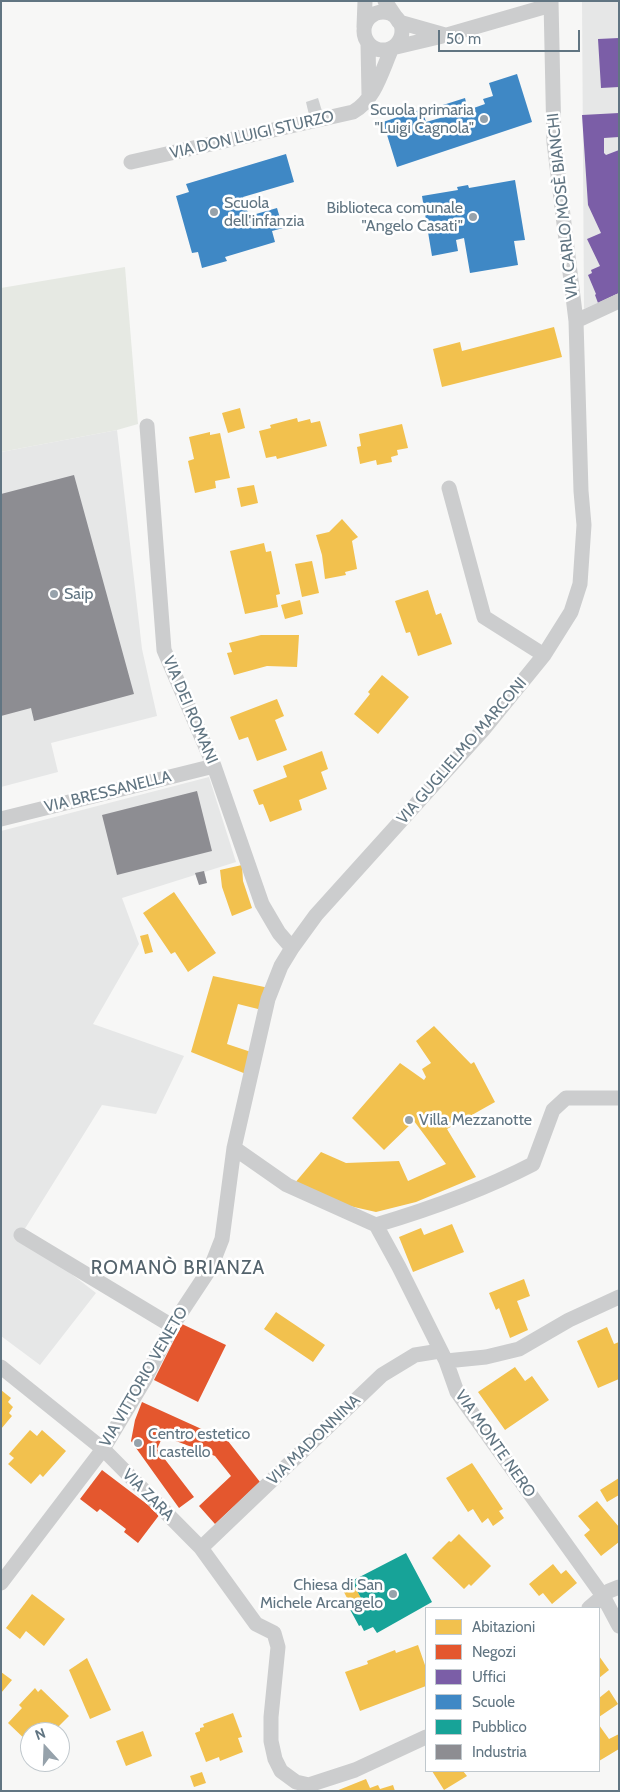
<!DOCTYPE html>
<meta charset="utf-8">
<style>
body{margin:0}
#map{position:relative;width:620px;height:1792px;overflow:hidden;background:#f7f7f6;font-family:Cabin,sans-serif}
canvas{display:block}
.frame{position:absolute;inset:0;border:2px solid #617582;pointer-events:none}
.legend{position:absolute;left:425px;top:1607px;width:175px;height:165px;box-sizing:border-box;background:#fff;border:1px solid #c0c8cd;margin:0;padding:6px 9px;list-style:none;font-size:15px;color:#617582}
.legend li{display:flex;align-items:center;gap:10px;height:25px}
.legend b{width:25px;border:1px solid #c0c8cd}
.north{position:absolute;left:20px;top:1722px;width:50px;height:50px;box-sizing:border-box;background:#fff;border:1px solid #c0c8cd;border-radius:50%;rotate:340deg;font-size:14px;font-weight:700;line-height:20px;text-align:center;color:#617582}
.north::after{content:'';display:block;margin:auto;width:18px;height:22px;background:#96a2ab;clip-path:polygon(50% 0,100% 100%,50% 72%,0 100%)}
.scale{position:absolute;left:438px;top:30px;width:142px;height:22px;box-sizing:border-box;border:2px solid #617582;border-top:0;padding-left:6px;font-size:15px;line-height:18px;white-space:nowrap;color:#617582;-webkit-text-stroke:4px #fff;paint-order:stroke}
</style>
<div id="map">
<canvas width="620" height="1792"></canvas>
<div class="frame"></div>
<ul class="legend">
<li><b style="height:14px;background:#f2c14e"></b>Abitazioni</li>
<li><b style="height:14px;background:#e4572e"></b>Negozi</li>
<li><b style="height:14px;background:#7b5ea7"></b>Uffici</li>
<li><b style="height:14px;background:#3f88c5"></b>Scuole</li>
<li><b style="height:14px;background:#17a398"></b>Pubblico</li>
<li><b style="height:14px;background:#8d8d92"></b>Industria</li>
</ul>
<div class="north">N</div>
<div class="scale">50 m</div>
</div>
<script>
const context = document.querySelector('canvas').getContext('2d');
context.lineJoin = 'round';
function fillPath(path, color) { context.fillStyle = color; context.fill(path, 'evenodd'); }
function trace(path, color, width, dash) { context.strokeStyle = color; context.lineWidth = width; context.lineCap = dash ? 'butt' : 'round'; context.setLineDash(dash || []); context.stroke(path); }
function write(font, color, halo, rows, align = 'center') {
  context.font = font + ' Cabin,sans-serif'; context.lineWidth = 5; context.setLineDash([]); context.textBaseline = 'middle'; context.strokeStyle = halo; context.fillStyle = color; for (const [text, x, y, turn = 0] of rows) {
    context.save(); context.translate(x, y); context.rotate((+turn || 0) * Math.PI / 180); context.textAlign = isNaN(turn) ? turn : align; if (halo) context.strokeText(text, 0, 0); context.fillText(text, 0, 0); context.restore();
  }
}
fillPath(new Path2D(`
 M582 1H619V293L584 309Z
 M117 430 142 649 157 716 51 743 58 772 1 787V452Z
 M209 777 236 862 122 898 139 944 93 1024 184 1056 156 1114 102 1105 21 1235 96 1293 40 1365 1 1336V831Z`), '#e6e7e7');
fillPath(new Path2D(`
 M125 267 138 424 117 430 1 452V288Z`), '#e6e9e3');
fillPath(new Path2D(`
 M554 327 562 357 442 387 433 349 460 342 462 351Z
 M240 408 245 428 228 433 222 413Z
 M297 418 298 422 310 419 311 423 320 421 327 446 277 459 276 456 266 458 259 431 271 428 270 425Z
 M402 424 408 448 397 450 398 455 391 457 392 462 377 465 376 460 360 464 357 447 361 446 359 434Z
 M210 432V435L220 433 230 478 215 481 216 488 195 493 188 461 194 459 189 437Z
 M254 485 258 503 241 507 237 488Z
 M342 519 358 537 352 541 357 569 345 572 346 575 325 579 322 555 316 535 329 532Z
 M264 543 266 552 271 551 280 594 276 595 278 607 245 614 230 551Z
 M312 561 319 593 302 597 295 564Z
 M428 590 436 615 441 613 452 644 418 656 410 632 406 633 395 601Z
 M300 600 303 614 285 619 281 605Z
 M261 635H299L297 667 267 666 234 675 227 653 232 652 229 643Z
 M382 675 409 697 378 734 354 714 370 694 368 692Z
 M277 699 284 716 275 720 287 750 257 761 248 737 239 740 230 717Z
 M322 751 328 769 321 772 327 789 299 800 302 810 270 822 263 804 259 805 253 790 287 777 283 766Z
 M242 865 243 881 252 908 232 916 222 887 220 870Z
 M174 892 216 953 188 972 175 952 171 954 143 913Z
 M148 934 153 952 145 954 140 936Z
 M213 976 269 988 262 1010 238 1004 227 1044 254 1053 246 1074 191 1052Z
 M434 1026 471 1064 474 1062 495 1102 447 1129 476 1177 416 1202 376 1212 345 1205 294 1184 321 1152 346 1163 399 1161 408 1181 446 1164 414 1121 384 1150 352 1118 400 1063 424 1080 426 1077 422 1069 431 1063 416 1041Z
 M452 1224 464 1252 413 1272 399 1237 421 1228 424 1235Z
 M524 1279 530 1296 517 1301 528 1330 510 1338 499 1308 496 1310 489 1293Z
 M276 1312 325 1345 313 1362 264 1329Z
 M607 1327 614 1344 619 1342V1379L598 1388 577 1341Z
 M515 1367 525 1381 532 1376 549 1400 505 1430 478 1392Z
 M1 1390 11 1398 8 1402 13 1407 9 1413 12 1416 1 1429Z
 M30 1430 37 1436 42 1430 66 1451 43 1477 40 1474 31 1484 8 1464 14 1458 9 1454Z
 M472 1463 503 1509 499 1511 504 1518 493 1526 488 1518 482 1523 473 1509 468 1512 446 1478Z
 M619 1478V1495L607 1502 600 1490Z
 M597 1501 619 1527V1542L601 1556 584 1535 590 1530 578 1516Z
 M459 1534 491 1566 471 1586 469 1584 464 1589 432 1558 449 1541 451 1542Z
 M553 1564 561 1574 566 1570 577 1583 552 1604 543 1593 539 1596 529 1584Z
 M355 1587 361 1598 350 1604 344 1592Z
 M32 1594 65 1619 44 1646 26 1631 20 1639 6 1628Z
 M418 1645 426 1668V1686L360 1711 345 1672 368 1664 367 1661 395 1650 396 1653Z
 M599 1656 609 1670 599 1678Z
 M87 1658 111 1710 90 1719 69 1670Z
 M1 1672 12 1680 1 1693Z
 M35 1688 38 1692 41 1689 69 1716 53 1732H30V1744L8 1723 22 1708 19 1705Z
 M609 1690 618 1704 599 1717V1698Z
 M233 1713 242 1737 238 1738 243 1752 220 1761 219 1757 206 1762 195 1733 200 1731V1728L204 1727 203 1724Z
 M599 1725 609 1739 619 1734V1749L599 1761Z
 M143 1731 152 1756 126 1766 116 1741Z
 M432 1771H463L467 1776 444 1790Z
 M202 1772 206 1783 194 1787 190 1776Z
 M366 1779 370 1788 378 1785 380 1789 393 1785 395 1791H336Z`), '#f2c14e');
fillPath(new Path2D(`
 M182 1324 226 1345 198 1402 154 1380Z
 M142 1402 228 1441 260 1482 215 1524 199 1506 231 1476 215 1456 163 1436 157 1449 194 1497 179 1508 131 1441 135 1420Z
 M102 1470 160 1514 138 1543 124 1532 126 1529 100 1509 97 1512 80 1499Z`), '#e4572e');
fillPath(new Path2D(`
 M619 38V87L601 88 598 39Z
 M619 113V137L604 138V153L606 155 619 150V293L598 303 595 295 596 294 588 275 592 273 591 270 600 266 587 239 601 233 588 205 582 115Z`), '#7b5ea7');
fillPath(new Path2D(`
 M517 74 532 122 397 167 383 122 422 109 426 122 447 116 443 105 465 98 468 110 485 104 483 99 493 96 489 83Z
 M286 154 294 182 243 197 249 216 277 208 283 228 272 231 275 242 225 257 227 261 202 268 198 252 192 253 176 196 189 192 186 184Z
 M515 180 525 240 514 241 518 265 470 273 464 238 456 240 458 251 432 256 422 196 458 190 457 187 468 185 469 188Z`), '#3f88c5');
fillPath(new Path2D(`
 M406 1553 432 1602 377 1633 373 1627 364 1631 361 1625 359 1626 346 1602 348 1601 350 1604 361 1598 355 1587 349 1590 346 1584Z`), '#17a398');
fillPath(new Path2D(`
 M74 475 134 694 34 721 31 708 1 716V494Z
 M197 791 212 851 117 875 102 815Z
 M204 871 207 883 199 885 195 873Z`), '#8d8d92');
fillPath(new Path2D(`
 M318 98 322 111 309 115 306 102Z`), '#ced0d1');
trace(new Path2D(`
 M385 1 399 22 445 35
 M364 31a19 19 0 1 1 38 0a19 19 0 1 1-38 0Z
 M364 27 365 1
 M368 43 369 95
 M131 162 353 112C375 100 382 70 392 48L447 35 551 5
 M576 321 619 301
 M147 426 164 650 214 766 262 904 279 933 292 948
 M449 488 484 617 544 655
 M1 819 214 766
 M234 1148 287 1185 376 1225
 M376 1225 399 1267 446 1361 457 1392 603 1596 619 1626
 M376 1225C430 1209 483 1190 533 1164L553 1110 566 1098H619
 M21 1235 172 1326
 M446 1361 486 1357 519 1349 569 1320 619 1297
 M1 1367 103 1449 201 1548 256 1624 274 1633 278 1647 271 1717V1741L275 1759 281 1771 296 1782 309 1785 355 1770 426 1737
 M201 1548 382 1375 415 1355 440 1351
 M1 1583 103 1449 144 1381 172 1326 211 1267 222 1239 234 1148 268 999 281 966 292 948 316 915 483 730 544 655 571 612 580 584 584 525 581 491 576 321 554 142 551 1
 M589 1608 609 1591 619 1587`), '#cccdce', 15);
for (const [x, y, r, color] of [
 [484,119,5,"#96a2ab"],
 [214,212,5,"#96a2ab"],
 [473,217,5,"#96a2ab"],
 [54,594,5,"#96a2ab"],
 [409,1120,5,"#96a2ab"],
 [138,1443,5,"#96a2ab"],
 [393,1594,5,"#96a2ab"]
]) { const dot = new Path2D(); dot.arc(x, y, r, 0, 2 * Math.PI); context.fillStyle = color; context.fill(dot); trace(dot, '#fff', 2); }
write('16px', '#617582', '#fff', [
 ["Scuola primaria",474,110,"right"],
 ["\"Luigi Cagnola\"",474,128,"right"],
 ["Scuola",224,203],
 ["dell'infanzia",224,221],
 ["Biblioteca comunale",463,208,"right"],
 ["\"Angelo Casati\"",463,226,"right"],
 ["Saip",64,594],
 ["Villa Mezzanotte",419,1120],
 ["Centro estetico",148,1434],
 ["Il castello",148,1452],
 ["Chiesa di San",383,1585,"right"],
 ["Michele Arcangelo",383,1603,"right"]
], 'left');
write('16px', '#617582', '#fff', [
 ["VIA DON LUIGI STURZO",252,135,-13],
 ["VIA CARLO MOSÈ BIANCHI",563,206,-96],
 ["VIA DEI ROMANI",190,710,67],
 ["VIA GUGLIELMO MARCONI",462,751,-49],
 ["VIA BRESSANELLA",108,792,-14],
 ["VIA VITTORIO VENETO",144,1377,-60],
 ["VIA MADONNINA",314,1440,-44],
 ["VIA MONTE NERO",495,1444,55],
 ["VIA ZARA",148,1495,45]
]);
context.letterSpacing = '1px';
write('19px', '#54636c', '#fff', [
 ["ROMANÒ BRIANZA",178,1268]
]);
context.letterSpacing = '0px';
</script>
